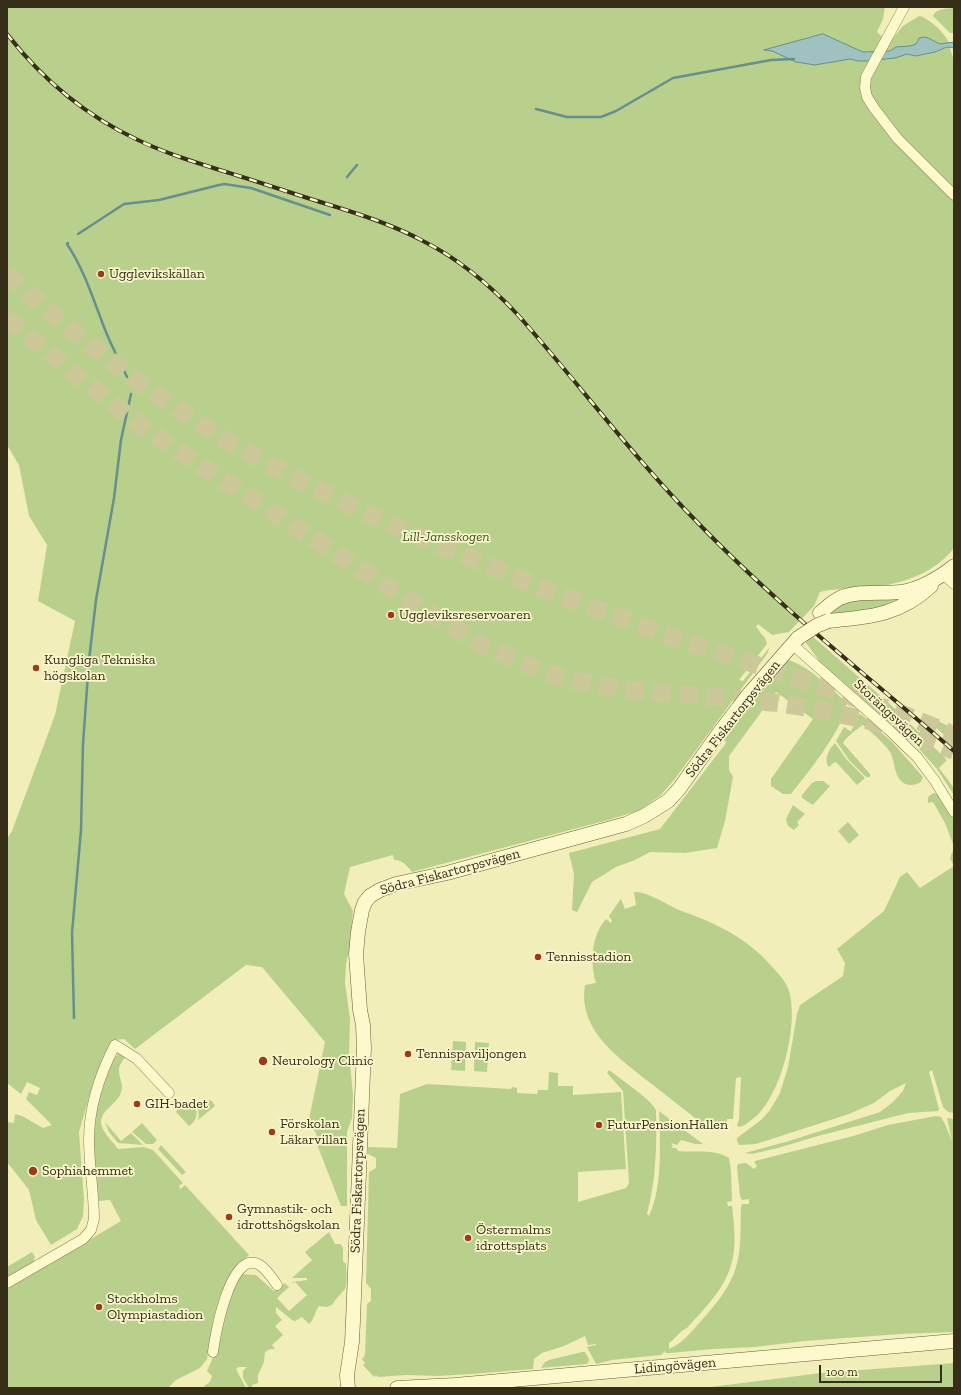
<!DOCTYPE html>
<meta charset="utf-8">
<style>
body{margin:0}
#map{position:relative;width:961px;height:1395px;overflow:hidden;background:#f1eeba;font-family:"Zilla Slab",serif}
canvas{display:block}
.frame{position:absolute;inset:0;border:8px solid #372e19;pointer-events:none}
.scale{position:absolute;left:819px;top:1365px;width:123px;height:18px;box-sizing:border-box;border:2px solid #372e19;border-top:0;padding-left:5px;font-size:12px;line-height:14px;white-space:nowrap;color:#372e19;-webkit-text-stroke:3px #f8f6ca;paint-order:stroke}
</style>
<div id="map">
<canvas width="961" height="1395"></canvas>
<div class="frame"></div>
<div class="scale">100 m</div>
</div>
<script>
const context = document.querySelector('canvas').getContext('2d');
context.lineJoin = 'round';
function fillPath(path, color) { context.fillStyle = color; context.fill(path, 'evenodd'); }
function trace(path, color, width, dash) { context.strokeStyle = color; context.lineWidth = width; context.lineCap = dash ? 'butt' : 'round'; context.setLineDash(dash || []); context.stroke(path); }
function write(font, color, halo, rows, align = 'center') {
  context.font = font + ' "Zilla Slab",serif'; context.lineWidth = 3.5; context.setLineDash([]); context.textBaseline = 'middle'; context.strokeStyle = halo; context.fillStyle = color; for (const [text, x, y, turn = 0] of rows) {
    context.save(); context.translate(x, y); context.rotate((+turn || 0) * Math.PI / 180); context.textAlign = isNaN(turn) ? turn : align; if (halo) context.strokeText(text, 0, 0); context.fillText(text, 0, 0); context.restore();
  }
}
fillPath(new Path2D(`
 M7 7H885L883 19 877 32 889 43 903 26 919 16C928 17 946 34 949 43L940 44 928 38 917 40 916 44C900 50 894 44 882 59L907 54 917 56 935 52 947 47 950 48 954 61V548C931 578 890 587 854 589 842 589 831 589 820 592L814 606 789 632 772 635 758 624 756 627 765 638 767 644 739 680 743 681 769 648V649L767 654 674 780 660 796 638 811 608 820 412 872C407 866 403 860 394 860L393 855 350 867 344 894 353 911 350 945 346 964 345 983 350 1019 349 1054 353 1095 352 1118 347 1132V1206H341L318 1147 316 1133 308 1124 325 1042 262 967 246 965 135 1049 124 1039 115 1040 102 1060 90 1094 79 1132 84 1200 83 1216 77 1229 51 1245 36 1220 29 1190 7 1162V1122L14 1123 15 1114 22 1116 43 1128 52 1125 26 1099 29 1092 37 1095 40 1088 27 1082 21 1094 7 1083V839L12 831 55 715 75 621 38 601 47 545 29 516 19 465 7 445Z
 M954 8V33H950L933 16C936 8 946 9 954 8Z
 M914 594 892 608 826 619 825 604Z
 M811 635 892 706 947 760 939 768 954 788V795L937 769 920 750 893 723 888 725 821 663 806 643 807 640Z
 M789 660C811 668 829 687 846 702 849 722 804 778 791 794H783L771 786V779L813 719 776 692 729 756V770L733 777 725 821 717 848 685 853 650 852 635 860 616 867 592 882 577 912 572 910 574 874 569 853 660 829 726 743 724 739 753 698 765 689 784 663Z
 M854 714H858L862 715 893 743 923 777 921 782C918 784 914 785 910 785 893 783 896 762 890 752 883 742 872 733 863 725 858 728 845 738 843 743L870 774V777H866L849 760 836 741 844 727 850 731H851L854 725 851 722V720H853L856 717Z
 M922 716 932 718 954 729V743Z
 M835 743 847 760 865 778 857 785 837 763 835 762 829 767C823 760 829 749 835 743Z
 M816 781H823L830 786 813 805 802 798V795L812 783Z
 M934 793 938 794 954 820V847L945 823 933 802 928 803C927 797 929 795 934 793Z
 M793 805 805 814 797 822 799 825 794 830 788 826 786 819Z
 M848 822 859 835 849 844 838 831Z
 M954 848V1113L948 1112 943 1107 932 1070 929 1072 939 1109 938 1111 908 1113 818 1136 778 1148 752 1154 745 1153 789 1141 880 1112 893 1102 903 1091 906 1083 890 1091 874 1103 849 1114 756 1144 739 1145 737 1141V1138L761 1120 770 1110 780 1093 788 1067 797 1014 800 1005 843 976 845 963 837 949 884 911 900 877 907 872 920 888 954 866 950 858Z
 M634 892C649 891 671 908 687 913 721 925 752 942 775 970 779 974 783 979 786 984 803 1014 781 1103 750 1121 746 1124 742 1128 737 1126L739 1119 741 1077 736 1078 733 1119H727L726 1130C721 1132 714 1129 709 1127 694 1119 681 1106 667 1096 645 1078 610 1055 595 1031 586 1016 582 1002 585 985L596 983C590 963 591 936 606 919L611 923 612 921 609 916 620 900 621 899 625 909 636 905Z
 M453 1041 466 1042 465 1071 451 1070Z
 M475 1042 489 1043 487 1072 474 1071Z
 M123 1052 128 1054C124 1058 119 1065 119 1070 119 1080 125 1084 120 1095 115 1105 101 1110 101 1123 102 1132 113 1142 118 1149L144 1147 153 1150 183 1183 179 1186 180 1188 179 1190 185 1185 249 1255 235 1268 224 1287 214 1317 207 1359 200 1368 176 1380 168 1388H7V1289L121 1221 110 1200 99 1201 94 1162V1133L98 1097 112 1061 118 1054Z
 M609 1070C620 1079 651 1099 656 1110 657 1146 656 1180 647 1214L649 1216C663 1185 660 1145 659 1111L703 1144H695L681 1140 677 1145 671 1143 673 1146 671 1148H676L678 1151C697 1153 711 1148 729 1158L731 1171 732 1201 727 1202 728 1206H732C734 1224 737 1247 731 1265 724 1290 704 1309 687 1328 680 1331 675 1339 669 1343V1349C683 1343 691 1332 701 1321 715 1305 730 1288 736 1267 742 1248 740 1226 741 1207L742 1204H749V1199L742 1200 740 1196 737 1167 738 1164 746 1163 754 1169 757 1166 754 1162 755 1161 853 1136 888 1125 936 1116 941 1117 945 1124 952 1141 947 1118 954 1119V1332L900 1334 805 1341 755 1347 714 1349 670 1353H666L665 1351 661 1355 612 1360 596 1364 587 1347 596 1345V1344L588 1345 585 1336 564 1346 542 1353 534 1359 533 1369 472 1374 438 1376 406 1375 378 1377 376 1375 374 1377 363 1365 365 1363 362 1359 365 1355 367 1304 371 1301V1289L366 1283 369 1172 376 1168V1158L368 1154V1147L397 1148 400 1094 427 1084 511 1089 512 1087 517 1088V1093L537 1094 538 1090H548L549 1072 558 1073V1086H573V1095L621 1092 626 1169 578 1172V1202L626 1188 629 1183 623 1091 607 1073Z
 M204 1099 212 1101 215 1106 198 1120C200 1114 197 1110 197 1103Z
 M195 1102C197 1113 199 1119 189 1126L176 1112 179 1106Z
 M105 1122 121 1141 131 1133 143 1145 118 1143 109 1132Z
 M142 1123 157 1140 153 1144H146L132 1132Z
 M161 1145 186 1172 182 1175 158 1149Z
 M329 1232 335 1244H340L343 1247V1261L344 1263H346C346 1270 348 1283 345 1289 341 1294 336 1298 333 1304L327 1307 319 1306C315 1311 314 1320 309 1324L302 1317 295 1321 292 1320 276 1307V1313L282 1320 275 1326 283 1335 272 1345 275 1349H270L265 1352 264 1362 258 1375V1383L252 1385V1388H249L243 1378V1371L247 1367H239L236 1369 246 1388H205L204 1386 210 1382 212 1376 207 1371 215 1353 229 1298 240 1274 256 1275 274 1291 285 1283 289 1287 277 1298 289 1311 307 1295 295 1282 293 1283 292 1282 307 1280V1278H292L312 1260 305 1252Z
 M32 1252 35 1257 33 1263 7 1279V1267Z
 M582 1352H585L589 1359 588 1363 586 1364 541 1368 545 1362 549 1360Z
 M954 1363V1388H703L821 1373Z`), '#b9d08d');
const water = new Path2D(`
 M823 34 863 52 890 51 896 47 910 46 916 44 919 38 924 37 928 38 940 44 954 42V48L947 47 935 52 916 56 907 54 895 58 867 61H858L850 59 815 65 796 62 772 51 764 50Z`);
fillPath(water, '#9fc1bf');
trace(water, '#668f8e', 1);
trace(new Path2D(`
 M536 109 567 117H601L616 111 673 78 771 60 794 59
 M347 177 357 165
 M220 185 224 184 251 188 330 215
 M78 234 124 204 159 200 219 185
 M68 243 67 244C85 271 94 302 106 332 112 347 120 362 127 377
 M74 1018 72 933 81 830 83 744 89 660 96 600 114 498 121 440 131 394`), '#668f8e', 2.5);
trace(new Path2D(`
 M7 273 45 308 79 336 141 384 218 436 296 479 394 526 558 595 670 636 897 712 954 735
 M7 318 64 365 149 432 380 582 483 646 542 671 576 681 621 689 778 703 820 710 867 720 921 738 954 751`), '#ccc89a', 18, [18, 9]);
const street = new Path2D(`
 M904 7 866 77 865 88 867 97 874 108 897 138 954 195
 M944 575 954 584
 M793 645 888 729 917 757 935 781 954 812
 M7 1283 83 1239 91 1230 94 1219C94 1193 89 1166 89 1140 89 1107 100 1074 115 1045L137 1059 169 1093
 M213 1352C215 1335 230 1251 258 1264 264 1267 273 1279 277 1285`);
const secondary = new Path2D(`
 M820 613C826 608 832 602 840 598 859 590 882 594 901 592 918 590 941 577 954 566
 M828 621C869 617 898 616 931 586
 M348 1388 347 1375 352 1342 353 1321 364 1048 363 1025 360 1010 356 954 358 932 362 910 365 902 370 896 380 890 396 884 447 873 520 853 626 824 644 816 668 801 679 789 719 733 749 694 798 638
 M397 1388 455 1385 954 1341`);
trace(street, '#897c53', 11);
trace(secondary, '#6b5d36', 15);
trace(street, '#fcf9cd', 10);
trace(secondary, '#fcf9cd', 14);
const rail = new Path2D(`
 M7 34C42 79 86 116 138 140 165 153 194 162 223 171 259 182 294 194 330 205 362 215 393 225 423 241 459 259 490 285 518 315 579 384 634 458 699 524 778 606 868 676 954 751`);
trace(rail, '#372e19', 4);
trace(rail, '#f8f6ca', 2.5, [8]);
const secondaryBridge = new Path2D(`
 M798 638 816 626 828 621`);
trace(secondaryBridge, '#6b5d36', 15, []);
trace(secondaryBridge, '#fcf9cd', 14);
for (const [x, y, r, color] of [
 [101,274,4,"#9d3a1e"],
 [391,615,4,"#9d3a1e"],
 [36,668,4,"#9d3a1e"],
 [538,957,4,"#9d3a1e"],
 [408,1054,4,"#9d3a1e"],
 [263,1061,5,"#9d3a1e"],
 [137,1104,4,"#9d3a1e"],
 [599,1125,4,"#9d3a1e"],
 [272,1132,4,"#9d3a1e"],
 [33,1171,5,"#9d3a1e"],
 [229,1217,4,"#9d3a1e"],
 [468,1238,4,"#9d3a1e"],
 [99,1307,4,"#9d3a1e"]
]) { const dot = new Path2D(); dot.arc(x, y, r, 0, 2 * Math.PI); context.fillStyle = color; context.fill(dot); trace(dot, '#f8f6ca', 1.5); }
write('14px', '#372e19', '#f8f6ca', [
 ["Ugglevikskällan",109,274],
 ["Uggleviksreservoaren",399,615],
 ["Kungliga Tekniska",44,660],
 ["högskolan",44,676],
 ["Tennisstadion",546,957],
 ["Tennispaviljongen",416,1054],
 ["Neurology Clinic",272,1061],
 ["GIH-badet",145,1104],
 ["Förskolan",280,1124],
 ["Läkarvillan",280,1140],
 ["FuturPensionHallen",607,1125],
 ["Sophiahemmet",42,1171],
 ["Gymnastik- och",237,1209],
 ["idrottshögskolan",237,1225],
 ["Östermalms",476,1230],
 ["idrottsplats",476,1246],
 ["Stockholms",107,1299],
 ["Olympiastadion",107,1315]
], 'left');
write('italic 14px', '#3b551e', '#f8f6ca', [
 ["Lill-Jansskogen",446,537]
]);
write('14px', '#372e19', '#f8f6ca', [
 ["Storängsvägen",889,713,43],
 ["Södra Fiskartorpsvägen",733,719,-52],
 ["Södra Fiskartorpsvägen",450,872,-15],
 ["Södra Fiskartorpsvägen",358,1181,-88],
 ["Lidingövägen",675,1366,-5]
]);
</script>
